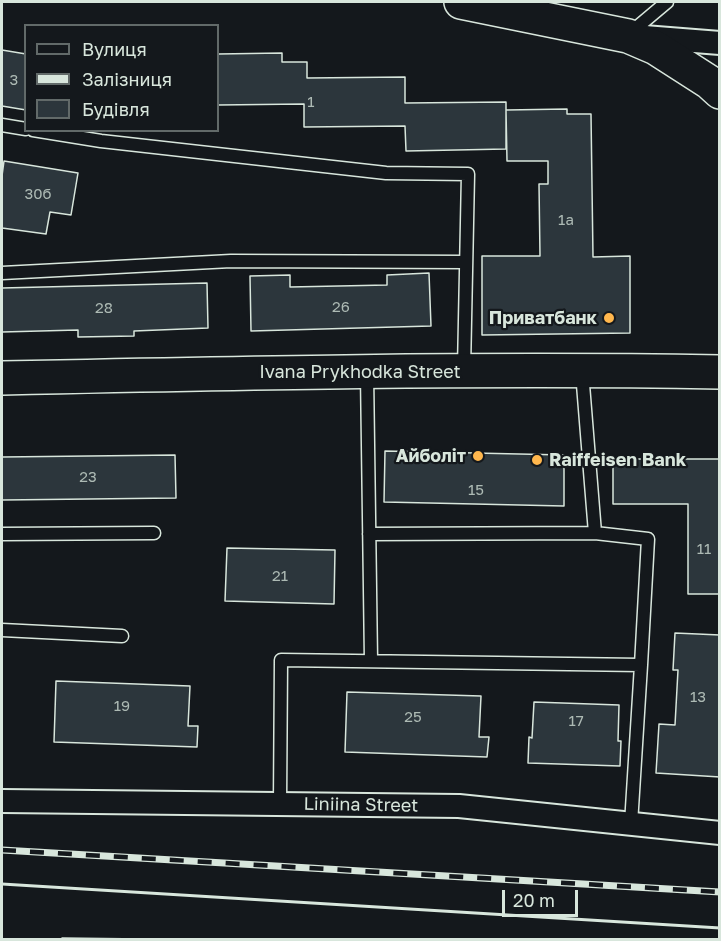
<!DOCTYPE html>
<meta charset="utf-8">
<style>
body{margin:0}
#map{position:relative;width:721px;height:941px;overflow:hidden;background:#14181c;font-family:"Golos Text",sans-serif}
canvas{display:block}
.frame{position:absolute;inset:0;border:3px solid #d8e6dc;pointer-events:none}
.legend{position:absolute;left:24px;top:24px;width:195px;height:108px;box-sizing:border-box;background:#14181c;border:2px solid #626a69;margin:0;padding:8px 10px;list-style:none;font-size:18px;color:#d8e6dc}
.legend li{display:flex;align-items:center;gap:12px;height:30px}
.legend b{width:30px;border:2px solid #626a69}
.scale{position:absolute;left:502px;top:890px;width:76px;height:27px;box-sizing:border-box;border:3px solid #d8e6dc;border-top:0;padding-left:8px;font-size:18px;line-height:21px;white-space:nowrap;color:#d8e6dc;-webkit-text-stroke:4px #14181c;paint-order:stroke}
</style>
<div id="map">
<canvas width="721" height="941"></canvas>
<div class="frame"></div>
<ul class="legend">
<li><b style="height:8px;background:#14181c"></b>Вулиця</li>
<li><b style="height:8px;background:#d8e6dc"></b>Залізниця</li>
<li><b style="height:16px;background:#2c363c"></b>Будівля</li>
</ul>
<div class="scale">20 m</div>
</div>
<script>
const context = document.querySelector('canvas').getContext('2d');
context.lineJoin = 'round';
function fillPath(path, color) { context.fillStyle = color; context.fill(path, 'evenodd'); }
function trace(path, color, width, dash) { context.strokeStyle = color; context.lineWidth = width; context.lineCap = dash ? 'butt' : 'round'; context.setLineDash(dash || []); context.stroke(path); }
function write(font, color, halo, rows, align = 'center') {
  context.font = font + ' "Golos Text",sans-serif'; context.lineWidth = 4.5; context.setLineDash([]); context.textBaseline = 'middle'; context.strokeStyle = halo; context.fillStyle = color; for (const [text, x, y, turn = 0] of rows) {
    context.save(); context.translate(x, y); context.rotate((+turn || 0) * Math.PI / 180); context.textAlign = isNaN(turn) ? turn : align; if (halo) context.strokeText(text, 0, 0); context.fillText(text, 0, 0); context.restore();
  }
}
const building = new Path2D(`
 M2 50 26 54V110L2 106Z
 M282 53V62H307V78L405 77V103L506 102V149L406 151 405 126 304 127V104L218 105V54Z
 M567 109V114H591L593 257 630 256V333L482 335V256H540L539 184H548V161H507L506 110Z
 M4 161 78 173 71 215 50 212 46 234 2 228V176Z
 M429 273 431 326 251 331 250 276 290 275V287L387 285V275Z
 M207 283 208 328 134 331V336L78 337V330L2 332V288Z
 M385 451 564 455V506L384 502Z
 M175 455 176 498 2 500V457Z
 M613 459H720V594H688V504H613Z
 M227 548 335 550 334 604 225 601Z
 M675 633 720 635V777L656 773 659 724 675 725 678 670H673Z
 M56 681 190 686 188 726H198L197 747 54 742Z
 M347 692 481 696 479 737H489L487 757 345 752Z
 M534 702 619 705 618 741H621L620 766 528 763 529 737 532 738Z
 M62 938 144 939 62 940Z`);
fillPath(building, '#2c363c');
trace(building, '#d8e6dc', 1.5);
const service = new Path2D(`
 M629 34 667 2
 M2 125 26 129
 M33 130 101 141 386 173 468 174 464 369
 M2 273 231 261 466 262
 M582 372 595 533 648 539 641 665 631 824
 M367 373 371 661
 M2 534 154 533
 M369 534 595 533
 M2 630 122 636
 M280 804 281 660 641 665`);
const minor = new Path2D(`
 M644 37 720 43
 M2 801 459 806 720 833`);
const secondary = new Path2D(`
 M2 378C241 373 480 368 720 372`);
const trunk = new Path2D(`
 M461 2 628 36 656 48 709 82 720 92`);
trace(service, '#d8e6dc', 15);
trace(minor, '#d8e6dc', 26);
trace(secondary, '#d8e6dc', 36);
trace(trunk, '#d8e6dc', 36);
trace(service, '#14181c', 12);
trace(minor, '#14181c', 22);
trace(secondary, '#14181c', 33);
trace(trunk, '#14181c', 33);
const rail = new Path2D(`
 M2 850 720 892`);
trace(rail, '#d8e6dc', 7);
trace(rail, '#14181c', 4.5, [14]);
trace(new Path2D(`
 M2 884 720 928`), '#d8e6dc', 3);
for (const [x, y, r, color] of [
 [609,318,6,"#ffb74d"],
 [478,456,6,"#ffb74d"],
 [537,460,6,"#ffb74d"]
]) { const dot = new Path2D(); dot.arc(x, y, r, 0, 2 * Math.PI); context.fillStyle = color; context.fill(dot); trace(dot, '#14181c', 2); }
write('15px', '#adbab4', null, [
 ["3",14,80],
 ["1",311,102],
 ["30б",38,194],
 ["1а",566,220],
 ["26",341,307],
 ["28",104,308],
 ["23",88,477],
 ["15",476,490],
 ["11",704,549],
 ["21",280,576],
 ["13",698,697],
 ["19",122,706],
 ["25",413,717],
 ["17",576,721]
]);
write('bold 18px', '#d8e6dc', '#14181c', [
 ["Приватбанк",597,318],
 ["Айболіт",466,456],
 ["Raiffeisen Bank",549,460,"left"]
], 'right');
write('18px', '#d8e6dc', '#14181c', [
 ["Ivana Prykhodka Street",360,372],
 ["Liniina Street",361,805,1]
]);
</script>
